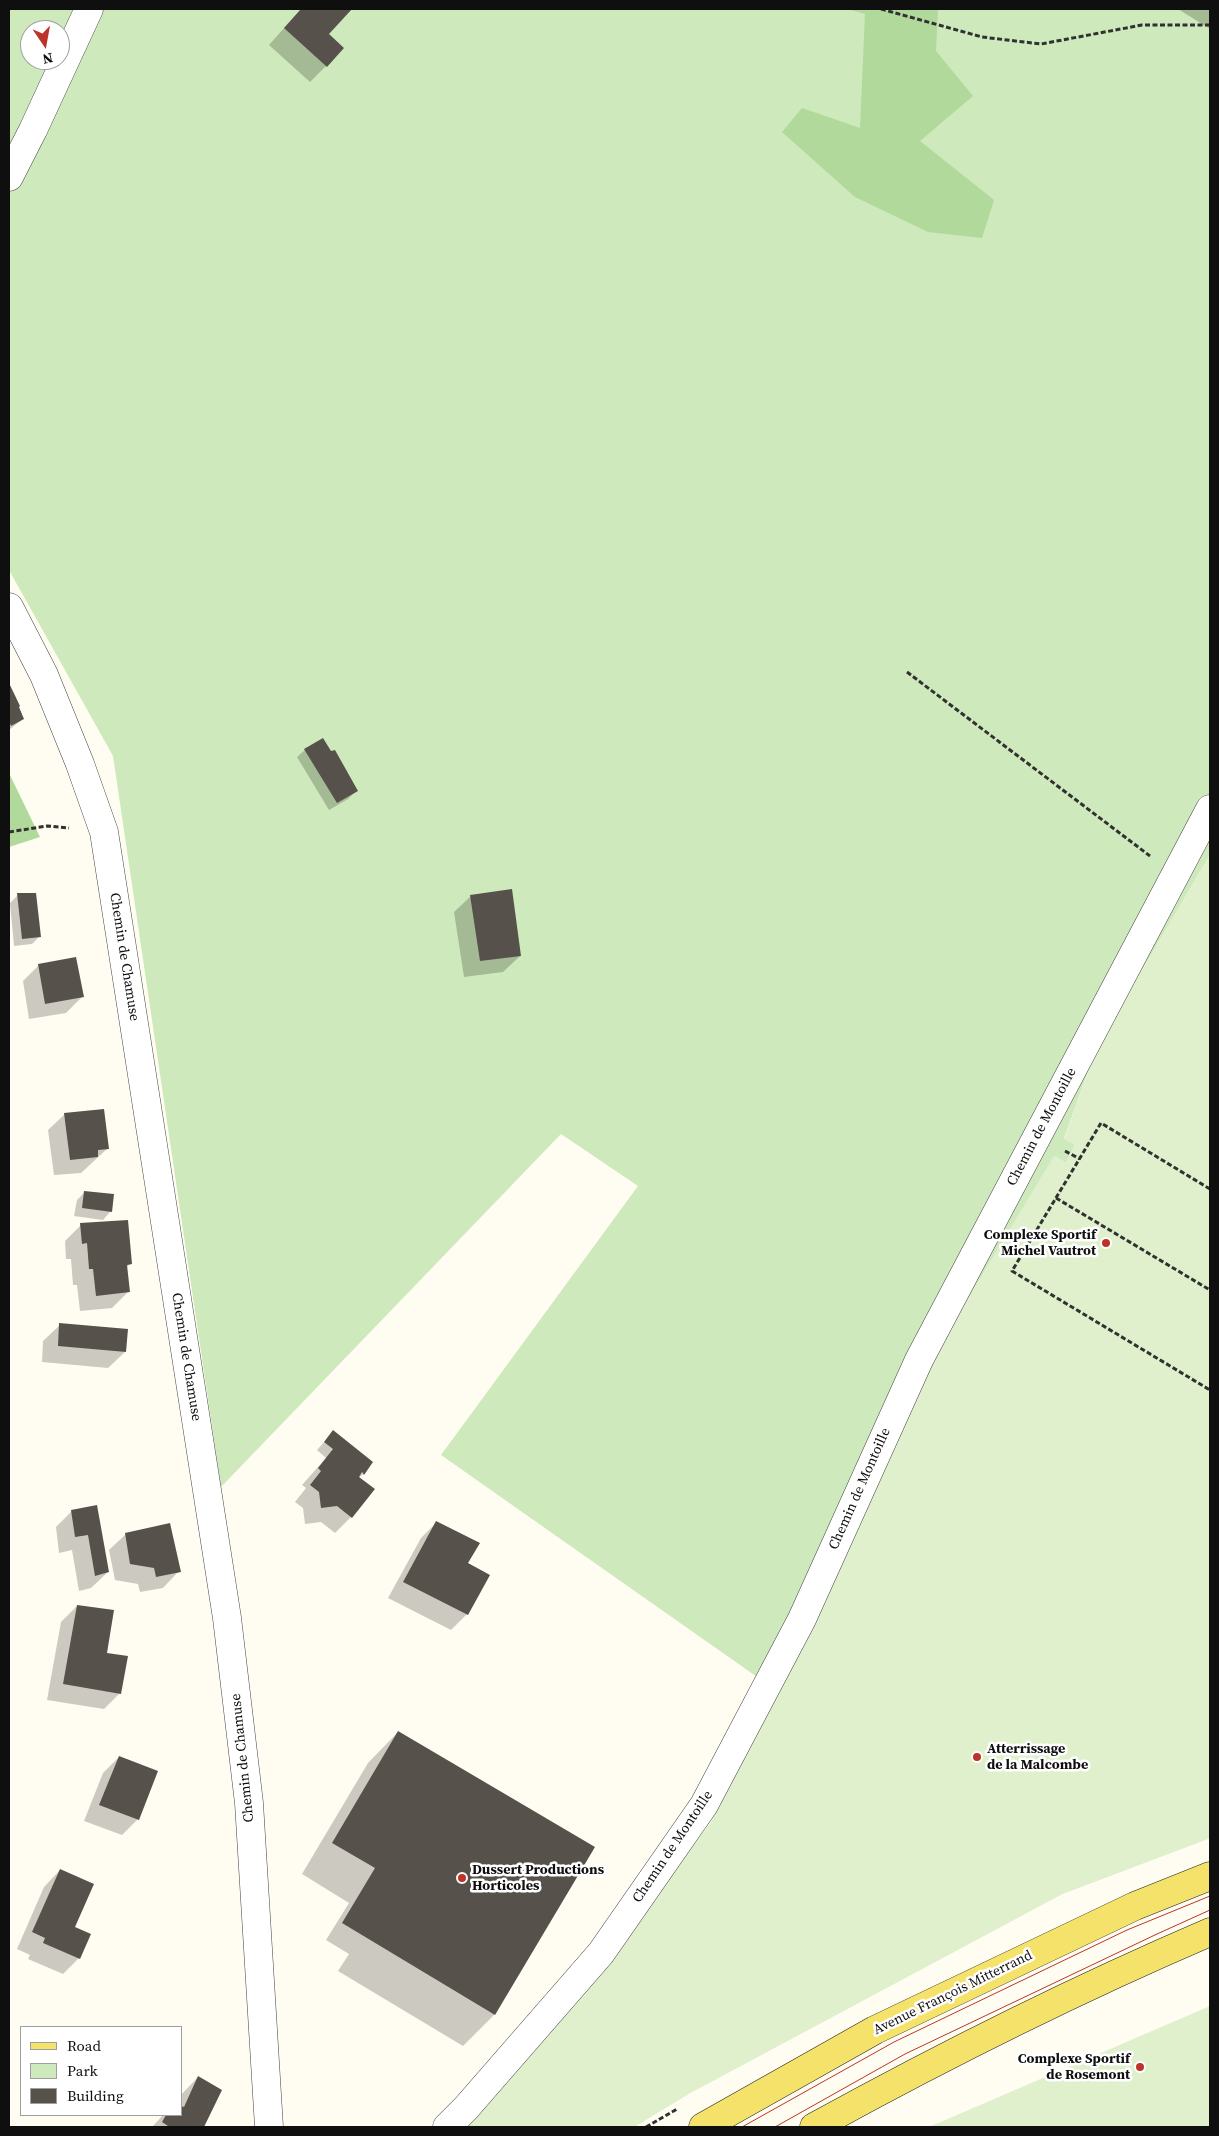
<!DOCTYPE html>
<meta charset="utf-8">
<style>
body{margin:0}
#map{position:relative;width:1219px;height:2136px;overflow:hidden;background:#fffdf1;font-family:"Source Serif 4",serif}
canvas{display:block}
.frame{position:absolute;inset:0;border:10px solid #0f0f0f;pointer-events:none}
.legend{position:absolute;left:20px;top:2026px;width:162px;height:90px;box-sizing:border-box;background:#fff;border:1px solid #9f9f9f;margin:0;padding:6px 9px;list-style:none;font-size:15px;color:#0f0f0f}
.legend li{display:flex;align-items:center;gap:10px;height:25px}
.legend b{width:25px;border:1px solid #9f9f9f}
.north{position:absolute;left:20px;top:20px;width:50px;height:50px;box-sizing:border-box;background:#fff;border:1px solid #9f9f9f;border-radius:50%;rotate:168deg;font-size:14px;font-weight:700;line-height:20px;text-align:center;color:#0f0f0f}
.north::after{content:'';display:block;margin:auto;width:18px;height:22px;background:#bc332a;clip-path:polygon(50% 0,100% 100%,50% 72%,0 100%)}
</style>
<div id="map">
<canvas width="1219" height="2136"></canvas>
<div class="frame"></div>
<ul class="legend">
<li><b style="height:6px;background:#f5e26b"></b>Road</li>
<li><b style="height:14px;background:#cee9bb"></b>Park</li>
<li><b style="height:14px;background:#57514b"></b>Building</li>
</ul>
<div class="north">N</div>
</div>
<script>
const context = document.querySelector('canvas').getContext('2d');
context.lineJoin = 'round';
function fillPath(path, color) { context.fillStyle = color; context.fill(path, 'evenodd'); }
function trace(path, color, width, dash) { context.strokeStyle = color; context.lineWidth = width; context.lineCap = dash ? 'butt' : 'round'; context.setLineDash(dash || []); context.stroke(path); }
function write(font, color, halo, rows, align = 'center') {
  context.font = font + ' "Source Serif 4",serif'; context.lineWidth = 5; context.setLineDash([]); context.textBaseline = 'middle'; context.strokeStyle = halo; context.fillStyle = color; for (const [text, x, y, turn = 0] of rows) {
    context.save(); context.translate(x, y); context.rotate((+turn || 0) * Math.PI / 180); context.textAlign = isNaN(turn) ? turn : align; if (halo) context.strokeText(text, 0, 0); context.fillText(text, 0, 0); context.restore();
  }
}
fillPath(new Path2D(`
 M9 9H1210V855L1098 1045 1064 1138 1075 1145 1066 1163 1054 1156 1210 1838 1062 1894 690 2093 634 2127 610 1957 711 1823 777 1691 441 1455 638 1186 561 1134 221 1487 113 756 9 570ZM30 30H60V60H30Z`), '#cee9bb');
fillPath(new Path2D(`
 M847 9H938L936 51 973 96 920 141 994 200 982 238 928 232 855 197 782 132 802 108 860 128 865 14Z
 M9 773 40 837 9 847Z`), '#b0d99b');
fillPath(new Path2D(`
 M1210 855V1838L1062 1894 690 2093 634 2127H463L610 1957 711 1822 777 1691 953 1323 1054 1156 1066 1163 1075 1145 1064 1139 1098 1045Z
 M1210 2006V2127H929Z`), '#e0f0cd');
fillPath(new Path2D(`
 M301 9H350L327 35 326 66 310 82 269 45Z
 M1178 9H1210V29Z
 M9 686 23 719 9 730Z
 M305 750 356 791 348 799 329 810 297 757Z
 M18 895 40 936 32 944 14 946 10 903Z
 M471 896 520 956 503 972 464 977 454 912Z
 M39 965 82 997 66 1013 29 1019 23 981Z
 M65 1114 108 1148 81 1173 54 1175 48 1130Z
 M85 1192 110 1212 103 1220 74 1216 77 1200Z
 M81 1225 131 1263 126 1268 128 1292 112 1308 80 1311 77 1285H73L71 1259H66L65 1241Z
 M60 1325 125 1352 108 1368 42 1362 43 1341Z
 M333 1432 363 1474 359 1478 351 1517 335 1533 321 1522 305 1524 303 1508 295 1502 306 1488 302 1485 326 1458 317 1450Z
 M96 1507 108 1572 91 1588 79 1591 72 1550 59 1553 56 1527 72 1511Z
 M437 1522 467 1564V1614L451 1630 388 1598 421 1538Z
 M126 1534 179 1571 163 1588 140 1592 138 1584 115 1580 109 1550Z
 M77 1606 106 1654 120 1693 104 1709 47 1700 61 1622Z
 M398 1732 593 1848 494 2015 463 2046 338 1971 349 1954 326 1940 349 1903 302 1874 368 1763Z
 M119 1757 138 1819 122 1835 84 1821 103 1773Z
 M60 1870 79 1958 63 1974 28 1959 30 1955 17 1949 44 1887Z
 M198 2077 220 2090 203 2127H152L163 2115H181V2095Z`), '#0003');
fillPath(new Path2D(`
 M301 9H352L329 34 344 48 327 67 284 28Z
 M9 683 20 706 19 707 24 719 11 726 9 721Z
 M323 738 331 751 335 750 358 791 337 803 304 749Z
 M512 889 521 956 480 961 470 895Z
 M17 893H36L41 937 22 939Z
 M76 957 84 997 45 1004 38 964Z
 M104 1109 109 1149 98 1150V1157L70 1160 64 1113Z
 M84 1191 114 1194 112 1212 82 1208Z
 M128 1220 132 1264 127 1265 130 1292 96 1296 93 1269H89L87 1243 82 1244 80 1223Z
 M59 1323 128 1329 126 1352 58 1346Z
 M333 1430 373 1462 364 1475 362 1472 359 1477 375 1489 352 1518 337 1506 321 1508 319 1492 310 1485 321 1471 318 1468 333 1449 324 1442Z
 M97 1505 109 1572 95 1576 88 1535 75 1537 71 1510Z
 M436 1521 480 1543 468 1563 490 1575 468 1615 403 1582Z
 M170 1523 181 1572 156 1577 154 1568 130 1564 125 1533Z
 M77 1605 114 1610 107 1653 128 1656 121 1694 63 1684Z
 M398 1731 595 1847 495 2015 342 1923 375 1868 332 1843Z
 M119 1756 158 1771 139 1820 99 1805Z
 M60 1869 94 1884 75 1927 91 1934 80 1959 43 1943 45 1938 32 1932Z
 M198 2076 222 2090 204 2127H168V2126L162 2122 166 2115H181V2106L184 2107Z`), '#57514b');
const minor = new Path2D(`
 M9 177 33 130 89 9
 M9 607 44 675 80 764 104 832 227 1618 249 1803 269 2127
 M447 2127 466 2108 601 1953 704 1805 802 1619 919 1360 1210 809`);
const major = new Path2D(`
 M703 2127 875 2030 1135 1906 1210 1876
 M814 2127C943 2056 1075 1990 1210 1932`);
trace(minor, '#424242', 29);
trace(major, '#202020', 29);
trace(new Path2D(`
 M881 9 982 37 1041 44 1142 25H1210
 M907 672 1150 856
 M9 832 47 826 69 828
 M1065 1151 1080 1159
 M1210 1189 1101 1123 1012 1271 1210 1390
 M1056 1198 1210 1290
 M646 2127 677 2109`), '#313131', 3, [5, 2.5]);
trace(minor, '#fff', 28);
trace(major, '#f5e26b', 28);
trace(new Path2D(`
 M742 2127 894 2042 1127 1930 1210 1896
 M775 2127 905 2054 1157 1934 1210 1910`), '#bc332a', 1);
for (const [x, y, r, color] of [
 [1106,1243,5,"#bc332a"],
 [977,1757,5,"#bc332a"],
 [462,1878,5,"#bc332a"],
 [1140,2067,5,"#bc332a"]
]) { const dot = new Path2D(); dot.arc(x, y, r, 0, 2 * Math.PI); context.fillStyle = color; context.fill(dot); trace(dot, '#fff', 2); }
write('14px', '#0f0f0f', '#fff', [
 ["Chemin de Chamuse",124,957,81],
 ["Chemin de Montoille",1042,1127,-62],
 ["Chemin de Chamuse",186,1357,81],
 ["Chemin de Montoille",860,1489,-66],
 ["Chemin de Chamuse",243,1758,-96],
 ["Chemin de Montoille",673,1847,-56],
 ["Avenue François Mitterrand",953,1993,-26]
]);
write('bold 14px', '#0f0f0f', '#fff', [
 ["Complexe Sportif",1096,1235],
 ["Michel Vautrot",1096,1251],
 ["Atterrissage",987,1749,"left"],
 ["de la Malcombe",987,1765,"left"],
 ["Dussert Productions",472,1870,"left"],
 ["Horticoles",472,1886,"left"],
 ["Complexe Sportif",1130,2059],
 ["de Rosemont",1130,2075]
], 'right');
</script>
